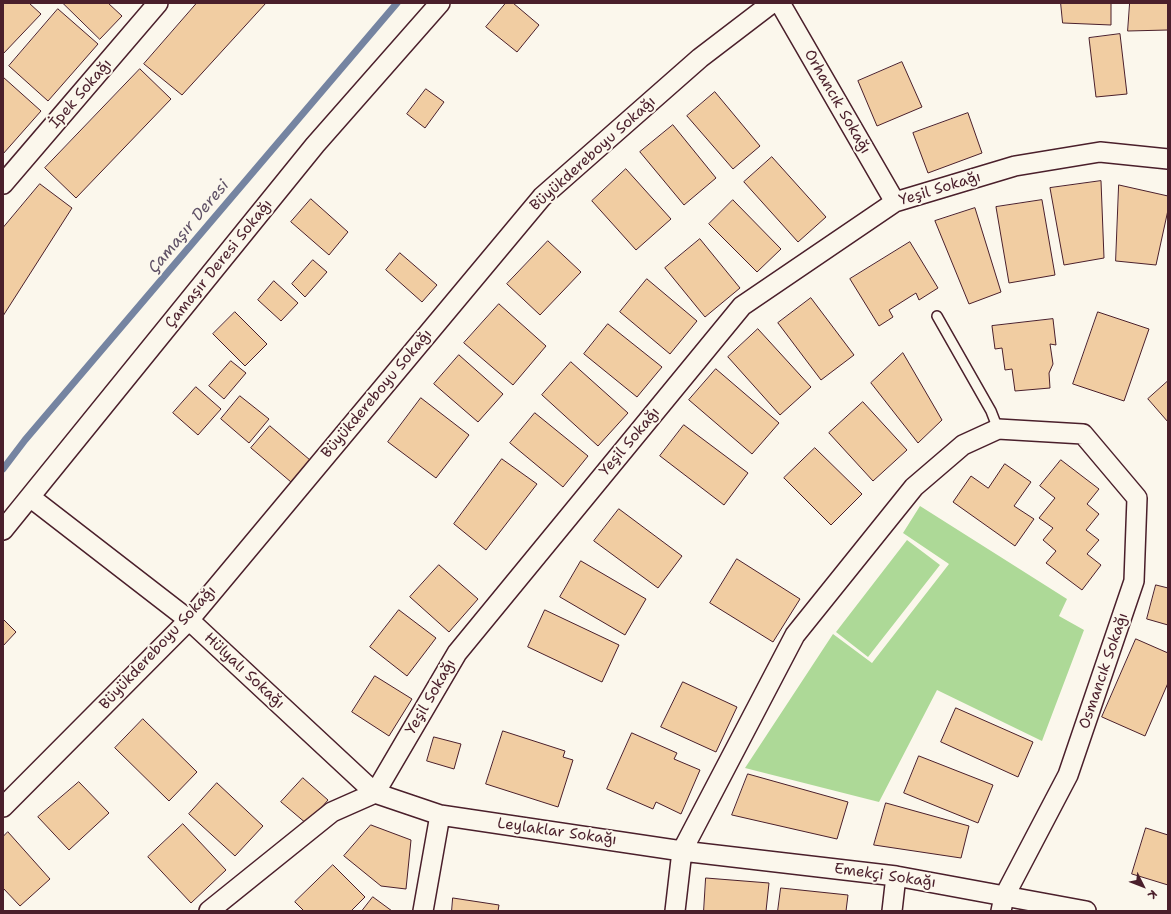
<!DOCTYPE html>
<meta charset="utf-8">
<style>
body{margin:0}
#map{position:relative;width:1171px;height:914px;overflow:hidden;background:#fbf7ec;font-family:"Shantell Sans",sans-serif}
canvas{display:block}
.frame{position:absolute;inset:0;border:4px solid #4a1f2b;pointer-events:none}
.north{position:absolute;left:1123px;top:866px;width:40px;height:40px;-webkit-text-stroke:3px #fbf7ec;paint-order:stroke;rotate:132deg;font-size:11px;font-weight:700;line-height:16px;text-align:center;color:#4a1f2b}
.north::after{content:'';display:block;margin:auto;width:14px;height:18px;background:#4a1f2b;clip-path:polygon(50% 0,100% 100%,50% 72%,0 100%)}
</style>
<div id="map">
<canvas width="1171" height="914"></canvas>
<div class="frame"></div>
<div class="north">K</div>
</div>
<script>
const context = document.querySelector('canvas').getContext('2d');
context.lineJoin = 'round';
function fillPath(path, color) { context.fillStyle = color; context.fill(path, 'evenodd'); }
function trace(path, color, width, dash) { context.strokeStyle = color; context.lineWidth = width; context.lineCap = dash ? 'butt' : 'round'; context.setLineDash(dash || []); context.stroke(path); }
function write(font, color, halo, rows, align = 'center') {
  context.font = font + ' "Shantell Sans",sans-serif'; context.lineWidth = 4; context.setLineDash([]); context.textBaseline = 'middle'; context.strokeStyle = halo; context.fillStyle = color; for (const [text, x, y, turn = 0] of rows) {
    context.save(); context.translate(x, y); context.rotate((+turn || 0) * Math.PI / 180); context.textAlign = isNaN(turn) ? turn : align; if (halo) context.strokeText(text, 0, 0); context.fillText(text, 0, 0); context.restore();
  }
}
fillPath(new Path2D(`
 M920 506 1067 599 1059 616 1084 630 1042 741 937 690 879 802 745 768 833 634 872 663 949 564 903 533Z
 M907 540 940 565 868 657 836 632Z`), '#add997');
trace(new Path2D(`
 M3 469 25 440 397 3`), '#7584a1', 7);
const building = new Path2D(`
 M3 3H29L41 14 3 54Z
 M63 3H108L122 16 100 39Z
 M197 3H266L182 95 144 64Z
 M506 3H513L539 25 517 52 486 27Z
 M1061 3H1111V25L1063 23Z
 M1130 3H1168V30L1128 31Z
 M58 9 98 44 48 101 9 66Z
 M1120 34 1127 94 1096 97 1089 38Z
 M902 62 922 107 877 126 858 81Z
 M140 69 171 99 76 198 45 168Z
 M3 77 41 111 3 154Z
 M426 89 444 102 425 128 407 114Z
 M715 92 760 146 733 169 687 116Z
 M968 113 982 153 928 173 913 133Z
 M673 125 716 178 684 205 640 152Z
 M772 157 826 217 798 242 744 182Z
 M626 169 671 219 636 250 592 201Z
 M1101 181 1104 258 1064 265 1050 188Z
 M40 184 72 208 3 316V228Z
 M1119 185 1168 196V210L1156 265 1116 261Z
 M311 199 348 232 329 255 291 222Z
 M733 200 781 249 757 272 709 224Z
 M1042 200 1055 275 1009 283 996 207Z
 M975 208 1001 292 969 304 935 221Z
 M700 239 740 288 705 317 665 268Z
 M548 241 581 272 540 315 507 284Z
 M910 242 938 288 919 300 916 293 889 310 893 317 879 326 850 279Z
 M400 253 437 285 422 302 386 270Z
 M313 260 327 272 305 297 292 284Z
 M647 279 697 321 670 354 620 312Z
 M274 281 298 303 281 321 258 300Z
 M811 298 854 355 821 380 778 323Z
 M499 304 546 346 513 385 464 343Z
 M235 312 267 344 245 366 213 334Z
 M1098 312 1149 329 1124 401 1073 384Z
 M1053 319 1056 345 1050 344 1053 364 1049 373 1050 388 1015 391 1012 369 1005 370 1002 348 995 349 992 326Z
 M608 324 662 367 637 397 584 354Z
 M758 329 811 387 780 415 728 357Z
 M903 353 942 420 918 443 871 383Z
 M459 355 503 394 478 422 434 384Z
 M231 361 246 373 224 399 209 386Z
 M571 362 628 413 598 446 542 395Z
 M716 369 779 423 752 454 689 400Z
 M1168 381V422L1148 399Z
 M196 387 221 409 198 435 173 413Z
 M240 396 269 419 249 443 221 419Z
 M421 398 469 435 436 478 388 442Z
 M863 402 907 450 873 481 829 433Z
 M535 413 588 456 563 487 510 443Z
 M684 425 748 473 724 505 660 456Z
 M270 426 310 460 291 482 251 448Z
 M815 448 862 494 831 525 784 478Z
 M502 459 537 484 486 550 454 524Z
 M1061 460 1099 489 1087 504 1099 514 1086 530 1099 540 1087 554 1101 565 1082 590 1046 563 1056 551 1043 540 1053 528 1039 518 1055 498 1040 486Z
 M1005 464 1031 482 1014 506 1034 519 1015 546 953 502 971 476 988 488Z
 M619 509 682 556 658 588 594 541Z
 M737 559 800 599 773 642 710 603Z
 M581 561 646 599 625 635 560 597Z
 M439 565 478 599 449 632 410 597Z
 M1156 585 1168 588V625L1147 619Z
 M399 610 436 638 407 676 370 647Z
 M545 610 619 645 602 682 528 647Z
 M3 619 16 632 3 646Z
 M1136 639 1168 653V683L1145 736 1102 717Z
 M375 676 412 699 389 736 352 712Z
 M683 682 737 707 716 752 661 727Z
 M956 708 1033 742 1018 777 941 742Z
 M143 719 197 772 169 801 115 748Z
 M503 731 565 751 563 757 573 760 558 807 486 784Z
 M632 733 677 753 674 759 700 770 681 814 656 802 653 809 607 789Z
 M434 737 461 744 454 769 427 761Z
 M919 756 993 785 978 823 904 793Z
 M748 774 848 802 837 839 732 815Z
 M303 778 328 800 307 824 281 802Z
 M79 782 109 813 69 850 38 817Z
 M217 783 263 826 235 856 189 814Z
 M886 803 969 826 961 858 874 845Z
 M183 824 226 870 191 903 148 857Z
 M371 825 411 840 406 889 381 886 344 856Z
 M1146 828 1168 835V885L1132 874Z
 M8 832 50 879 20 906 3 888V837Z
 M333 865 365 897 351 911H304L295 902Z
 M706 878 769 883 766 911H704Z
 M781 888 848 895 846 911H778Z
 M373 897 392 911H362Z
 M453 898 499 905 498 911H452Z`);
fillPath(building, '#f1cda2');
trace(building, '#4a1f2b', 1);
const service = new Path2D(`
 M937 316 991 411 998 429`);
const minor = new Path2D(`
 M780 3 895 202
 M3 184 158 3
 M30 497 189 620 375 793 440 815 682 851 675 911
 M3 530 315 145 440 3
 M3 807 189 620 542 197 700 58 772 3
 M209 911 332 812 375 793 457 653 742 306 895 202 1015 166 1100 152 1168 159
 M423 911 440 815
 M892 911 896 876
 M1001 911 1004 897 1068 775 1134 581 1137 498 1083 434 998 429 963 445 914 487 795 635 682 851 896 876 1086 911`);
trace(service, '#4a1f2b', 12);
trace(minor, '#4a1f2b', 22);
trace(service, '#fbf7ec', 9);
trace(minor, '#fbf7ec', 19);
write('15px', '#4a1f2b', '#fbf7ec', [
 ["İpek Sokağı",81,94,-49],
 ["Orhancık Sokağı",837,102,60],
 ["Büyükdereboyu Sokağı",593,154,-42],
 ["Yeşil Sokağı",940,189,-17],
 ["Çamaşır Deresi Sokağı",219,264,-51],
 ["Büyükdereboyu Sokağı",377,394,-50],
 ["Yeşil Sokağı",630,442,-50],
 ["Büyükdereboyu Sokağı",158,648,-47],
 ["Hülyalı Sokağı",244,671,43],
 ["Osmancık Sokağı",1104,671,-71],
 ["Yeşil Sokağı",431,697,-60],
 ["Leylaklar Sokağı",557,832,8],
 ["Emekçi Sokağı",885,876,8]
]);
write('italic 16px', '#5f5166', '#fbf7ec', [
 ["Çamaşır Deresi",189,227,-50]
]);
</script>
